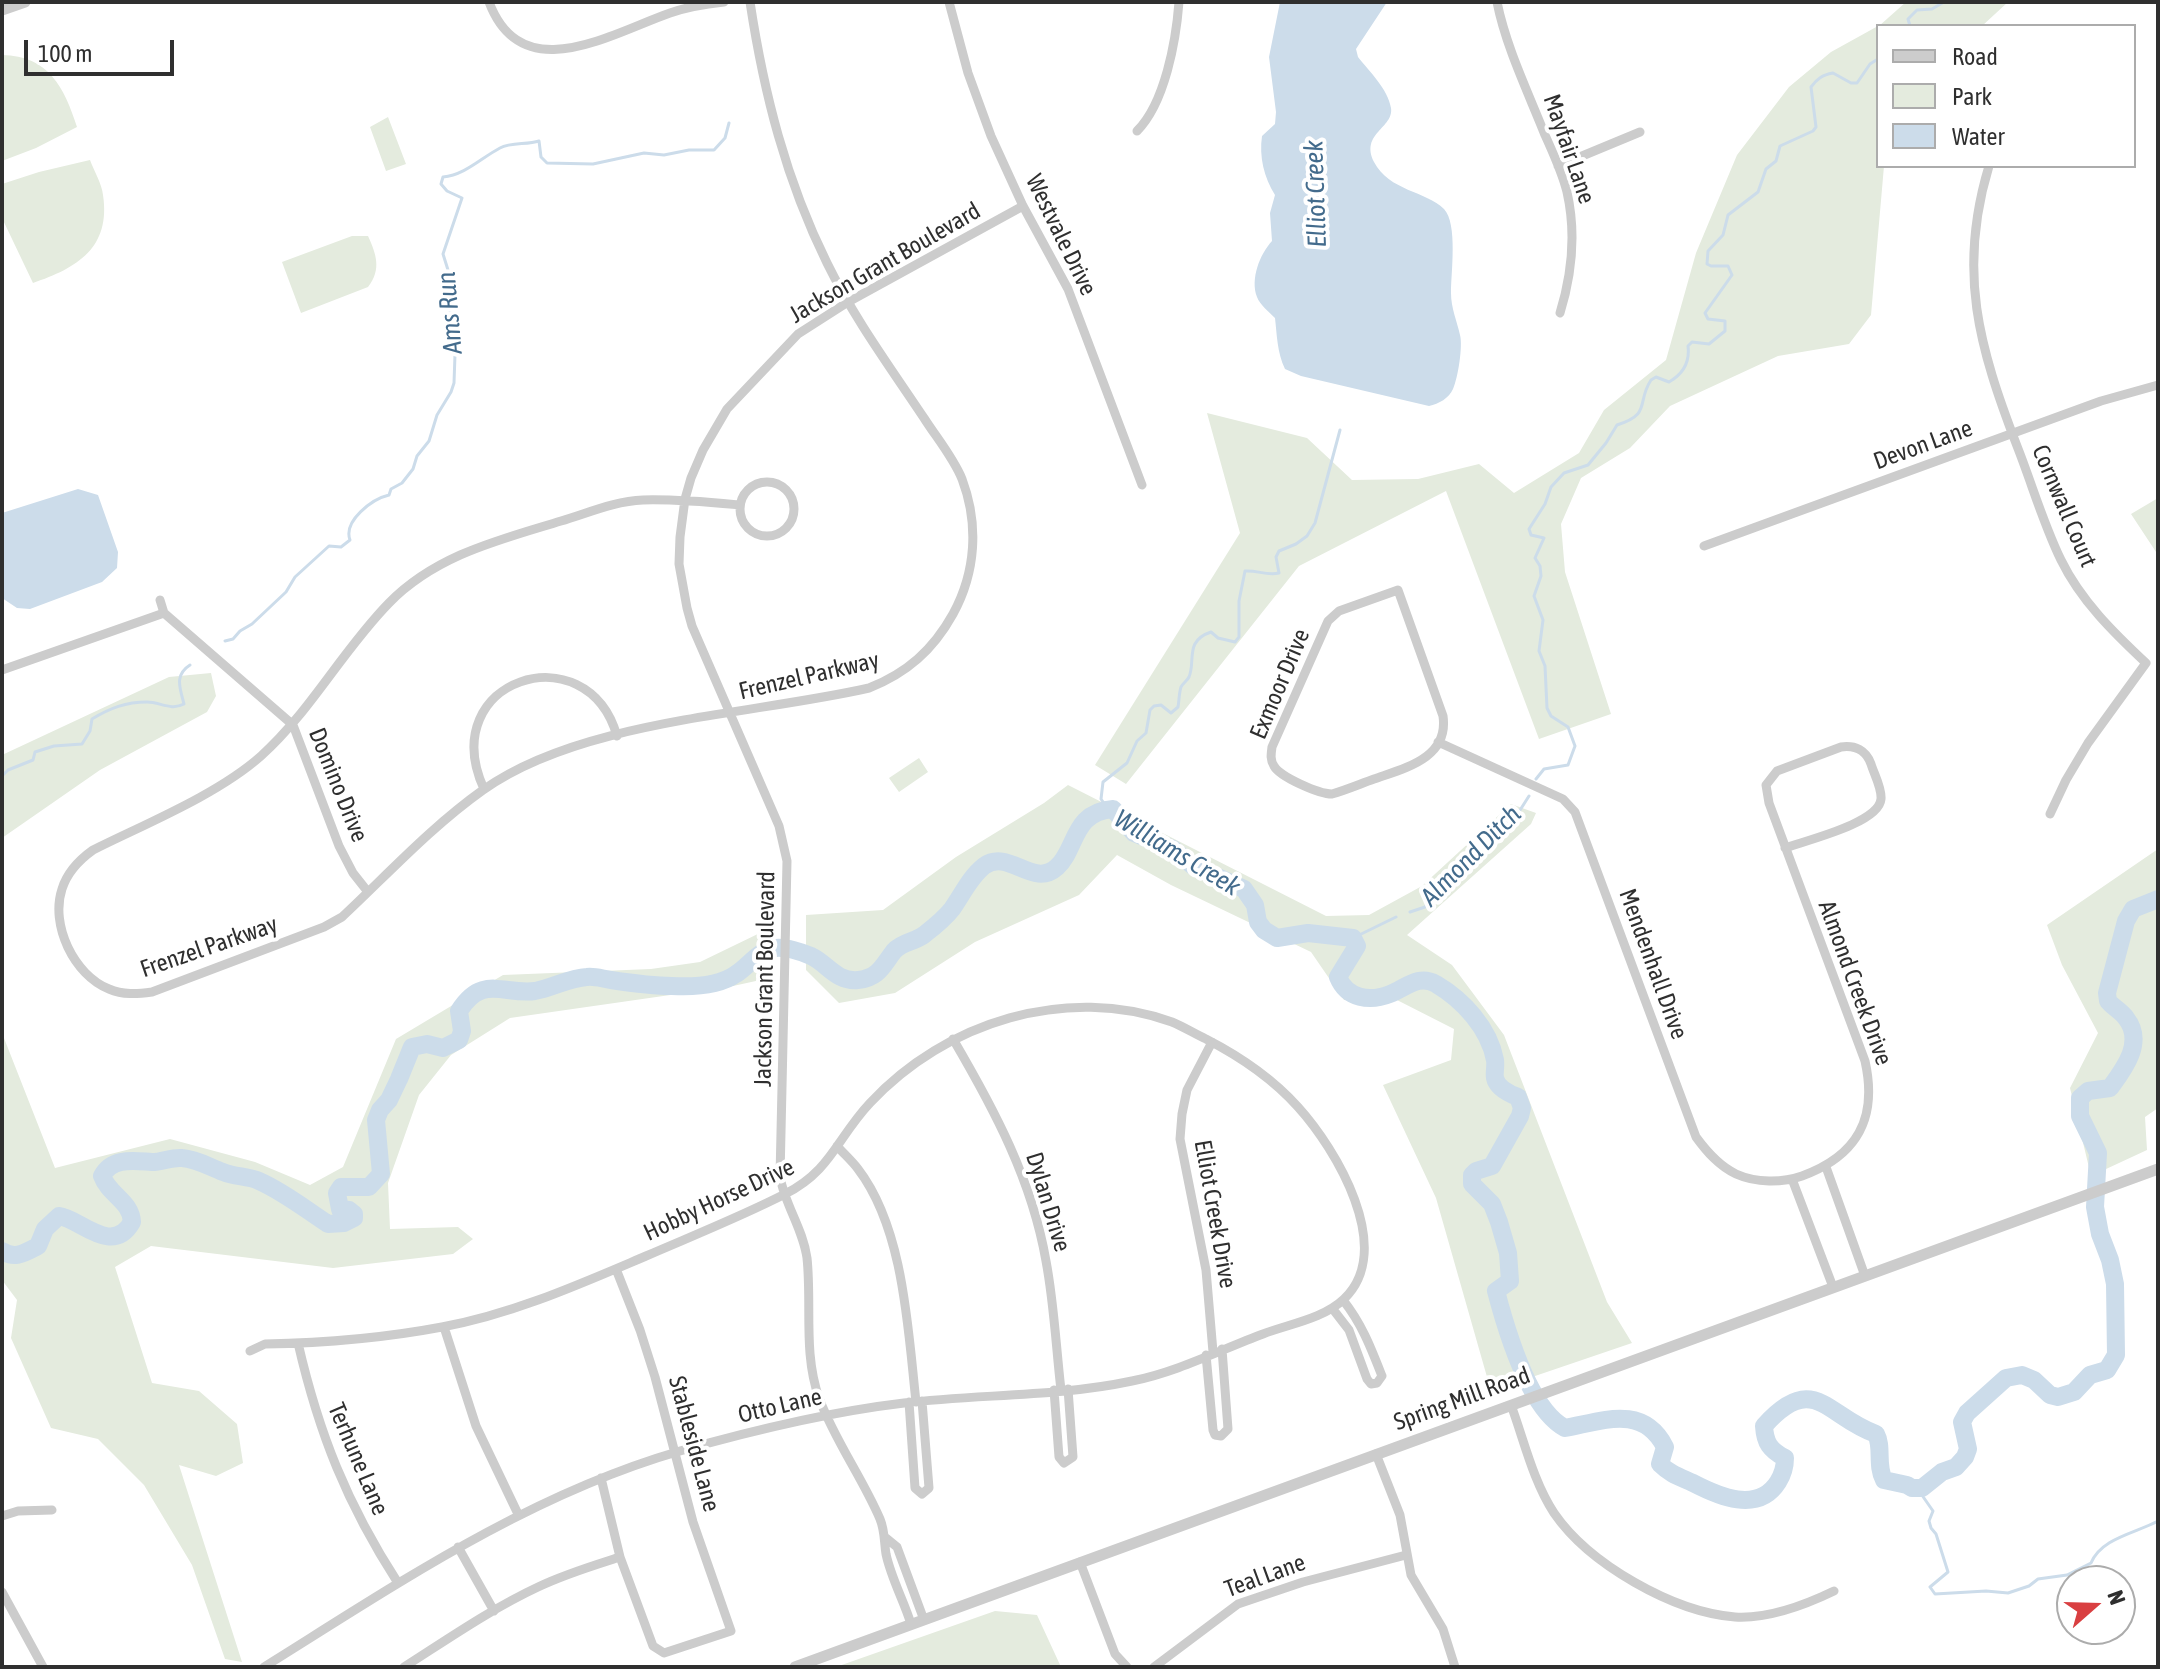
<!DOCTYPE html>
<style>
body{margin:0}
#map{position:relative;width:2160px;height:1669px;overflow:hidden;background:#fff;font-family:"Asap Condensed",sans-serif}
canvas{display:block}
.frame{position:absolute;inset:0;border:4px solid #2f2f2f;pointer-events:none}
.legend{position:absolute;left:1876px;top:24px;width:260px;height:144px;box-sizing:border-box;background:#fff;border:2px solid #acacac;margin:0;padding:10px 14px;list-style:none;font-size:24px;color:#2f2f2f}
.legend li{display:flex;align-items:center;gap:16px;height:40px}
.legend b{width:40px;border:2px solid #acacac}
.north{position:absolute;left:2056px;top:1565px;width:80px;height:80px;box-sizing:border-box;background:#fff;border:2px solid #acacac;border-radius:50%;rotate:70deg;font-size:22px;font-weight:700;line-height:32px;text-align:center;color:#2f2f2f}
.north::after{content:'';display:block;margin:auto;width:28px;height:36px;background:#d93f41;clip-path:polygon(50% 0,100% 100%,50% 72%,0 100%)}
.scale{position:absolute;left:24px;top:40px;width:150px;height:36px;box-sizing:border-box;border:4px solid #2f2f2f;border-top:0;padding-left:10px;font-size:24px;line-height:28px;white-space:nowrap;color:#2f2f2f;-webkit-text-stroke:6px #fff;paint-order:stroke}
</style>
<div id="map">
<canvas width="2160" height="1669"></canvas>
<div class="frame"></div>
<ul class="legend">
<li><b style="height:10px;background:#ccc"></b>Road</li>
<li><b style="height:22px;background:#e4ebde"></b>Park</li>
<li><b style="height:22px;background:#ccdcea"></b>Water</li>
</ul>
<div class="north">N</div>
<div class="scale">100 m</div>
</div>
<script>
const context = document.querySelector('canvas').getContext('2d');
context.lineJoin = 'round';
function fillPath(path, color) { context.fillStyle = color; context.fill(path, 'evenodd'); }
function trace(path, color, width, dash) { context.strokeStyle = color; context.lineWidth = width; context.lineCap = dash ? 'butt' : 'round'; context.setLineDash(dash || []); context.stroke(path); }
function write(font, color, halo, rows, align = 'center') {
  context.font = font + ' "Asap Condensed",sans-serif'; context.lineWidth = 8; context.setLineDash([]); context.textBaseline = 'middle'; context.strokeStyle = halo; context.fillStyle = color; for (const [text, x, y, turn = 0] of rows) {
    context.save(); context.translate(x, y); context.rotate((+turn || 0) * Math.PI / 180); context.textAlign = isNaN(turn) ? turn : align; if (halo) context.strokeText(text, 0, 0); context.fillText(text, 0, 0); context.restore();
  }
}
fillPath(new Path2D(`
 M1906 2H2008L1982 26H1879Z
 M1878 26V166H1884L1871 315 1849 344 1778 356 1670 406 1630 448 1581 478 1561 524 1565 572 1611 714 1539 739 1446 491 1299 566 1126 784 1095 765 1240 533 1207 413 1307 438 1352 480 1418 479 1479 464 1514 493 1579 453 1604 410 1666 360 1696 253 1737 155 1789 87 1831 52Z
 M2 55C49 56 64 87 77 127L36 148 2 161Z
 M388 117 406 164 386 171 370 127Z
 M90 160C94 171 102 184 103 195 111 248 77 268 33 283L2 218V184L39 172Z
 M352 236H368C376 254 382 269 368 287L301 313 282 262Z
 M2158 498V555L2131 514Z
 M211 673 216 696 207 712 100 770 2 838V755L169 677Z
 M919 758 928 772 899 792 889 778Z
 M1068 785 1326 916 1369 915 1422 886 1511 804 1536 813 1531 824 1407 935 1452 965 1504 1035 1607 1302 1632 1343 1491 1391 1436 1198 1383 1085 1451 1060 1454 1029 1395 999 1344 1000 1311 952 1171 885 1117 855 1079 895 975 942 895 993 839 1003 806 970V915L883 910 956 857 1044 803Z
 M2158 849V1108L2145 1117 2147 1150 2091 1176 2070 1088 2098 1033 2062 965 2047 925Z
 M764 931 765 979 733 986 510 1018 451 1055 419 1095 388 1183 390 1229 458 1227 473 1239 453 1254 333 1268 151 1246 115 1267 152 1383 199 1391 237 1424 243 1463 216 1476 179 1465 242 1662 225 1659 192 1565 144 1485 98 1439 51 1428 11 1338 17 1300 2 1280V1033L55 1168 170 1139 255 1162 310 1185 343 1167 396 1039 503 975 651 969 700 962Z
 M995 1611 1037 1615 1061 1667H836Z`), '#e4ebde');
fillPath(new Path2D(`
 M1280 2H1387L1356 49 1358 57C1369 71 1388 89 1391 108 1394 128 1360 133 1374 162 1389 191 1426 191 1444 209 1458 224 1451 273 1451 293 1451 308 1457 321 1460 335 1463 346 1458 378 1453 389 1449 398 1439 404 1429 406L1301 376 1285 369C1277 352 1277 335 1275 318 1269 312 1260 305 1257 297 1250 279 1260 254 1272 241L1270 213 1275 195C1264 177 1259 157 1262 136L1275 124 1276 112 1269 57Z
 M78 489 98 495 118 552 117 568 102 582 30 609 17 608 2 598V513Z`), '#ccdcea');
trace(new Path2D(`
 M1910 26 1908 19 1917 10 1932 9 1944 2
 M225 641 233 639 240 631 252 624 286 592 295 577 329 546 341 547 350 540C343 521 372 499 389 495L391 489 402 483 413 469 417 456 429 441 437 415 451 392 454 383 456 326 455 316 448 309 442 286 448 270 443 254 462 198 447 191 441 184 443 177C465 175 481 158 500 148 511 142 527 145 539 141L541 157 547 163 593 164 644 153 664 155 689 150H714L725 138 729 123
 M2 776 8 770 33 760 35 752 54 746 82 744 90 731 92 719C110 708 126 702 147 702 160 702 171 711 184 704 180 688 174 675 190 665
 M1536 779 1544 769 1568 765 1575 746 1568 727 1551 716 1547 708 1545 666 1539 651 1543 620 1534 596 1541 576 1540 566 1535 558 1544 538 1531 535 1529 529 1545 504 1551 487 1564 473 1588 465 1606 443 1617 425C1652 414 1636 403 1651 380L1656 377 1669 382C1683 374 1690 362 1688 346L1692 342 1709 344 1725 331V321L1708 319 1705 313 1732 275 1728 266H1711L1707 264 1708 251 1723 235 1728 215 1758 192 1766 169 1776 161 1780 146 1813 131 1816 127 1811 87C1817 79 1822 75 1833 73L1851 83H1857L1870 64 1878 59
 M1108 809 1101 799 1103 782 1127 763 1137 741 1146 733 1150 710 1154 706 1161 705 1171 713 1178 707C1179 702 1179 693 1181 687 1183 683 1187 681 1189 677 1196 661 1184 641 1211 632L1218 638 1235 642 1239 637V601L1245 571C1257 570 1267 576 1279 573L1276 557 1279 551 1296 544 1307 536 1315 523 1340 430
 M1410 912 1425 907 1438 888 1463 871 1479 855 1481 847 1500 826 1515 818 1529 796
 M1353 938 1396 917
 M1917 1488 1933 1511 1929 1521 1931 1528 1936 1534 1948 1572 1930 1587 1935 1594 1986 1591 2008 1593 2029 1586 2038 1579 2067 1575 2091 1563C2101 1538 2136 1533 2158 1521`), '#ccdcea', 3);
trace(new Path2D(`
 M2 1251C15 1260 26 1252 38 1246L45 1229 59 1216C79 1218 112 1257 132 1222 131 1201 109 1195 102 1176 112 1157 134 1161 152 1162 162 1162 172 1157 182 1158 197 1159 209 1167 223 1172 235 1177 248 1176 259 1181 284 1192 305 1209 328 1224L344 1223 354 1218V1214L349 1210 340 1209 337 1193 341 1187H369L381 1174 376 1120 380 1110 389 1100 399 1079 412 1047 427 1044 443 1048 459 1040 462 1031 459 1011C482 974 503 995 535 991 552 988 569 978 587 977 595 976 603 979 611 980 631 983 651 986 672 986 691 987 719 986 736 974 749 966 759 949 776 948 786 947 802 952 811 956 828 964 836 982 858 980 879 978 883 965 894 951 903 941 916 942 925 934 934 927 945 918 952 909 962 895 970 877 984 866 1009 848 1033 889 1057 867 1077 849 1072 812 1113 809L1134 833 1173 849 1193 866 1244 889 1255 905 1258 922 1264 930 1277 938 1308 933 1353 938 1357 946 1338 977C1347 999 1370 1002 1390 994 1406 988 1418 974 1436 984 1463 1000 1489 1028 1495 1060 1496 1066 1494 1073 1495 1078 1497 1088 1510 1094 1518 1097L1522 1108 1520 1116 1492 1166 1476 1171 1472 1175V1184L1492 1204 1499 1222 1508 1253 1510 1281 1496 1291C1506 1329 1529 1409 1565 1428 1603 1421 1643 1404 1665 1447L1660 1464C1670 1474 1680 1477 1693 1483 1718 1496 1758 1514 1778 1482 1783 1474 1785 1467 1785 1458 1770 1450 1765 1443 1764 1426 1814 1370 1827 1417 1876 1434 1883 1447 1876 1465 1884 1480L1907 1485 1912 1488H1922L1942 1472 1956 1467 1965 1457 1968 1449 1962 1422 1967 1413 2006 1378 2022 1375 2034 1380 2050 1395 2058 1397 2074 1392 2090 1375 2107 1370 2116 1355 2115 1284 2110 1260 2100 1234 2095 1207 2098 1153 2080 1116V1098L2088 1091 2110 1088C2124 1069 2145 1042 2126 1018 2122 1012 2113 1007 2108 1001L2107 993 2126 921 2133 909 2158 899`), '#ccdcea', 18);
trace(new Path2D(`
 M489 2C522 89 610 34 670 13 687 7 705 4 724 2
 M949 2 968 73 991 136 1023 206 1068 289 1142 485
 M1497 2C1506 47 1528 92 1545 135 1553 153 1562 172 1567 192 1576 232 1572 274 1560 313
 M1137 131C1165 103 1176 41 1179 2
 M1558 166 1640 132
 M1989 166C1957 271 1979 347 2017 446 2032 484 2043 523 2061 560 2081 601 2114 633 2146 663L2088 743 2066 780 2050 814
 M740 509a27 27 0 1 1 54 0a27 27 0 1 1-54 0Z
 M740 505C707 502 676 499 643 500 615 501 588 513 561 521 499 540 436 555 389 603 342 651 311 711 261 756 217 795 145 824 93 850 79 860 67 873 62 889 50 925 74 975 109 989 123 995 137 994 152 992L324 927 342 917C388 874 431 827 483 790 581 720 751 715 869 688 907 673 933 650 953 614 976 572 979 524 962 479 953 457 936 437 924 418 890 367 854 318 827 263 786 180 764 94 750 2
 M1704 546 2101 401 2158 385
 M1398 590 1443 716C1449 758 1405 768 1374 779 1360 784 1346 790 1332 794 1319 794 1280 777 1274 766 1270 760 1271 754 1272 747L1328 621 1339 611Z
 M160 600 164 613 293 725 339 846 353 873 368 892
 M2 670 164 613
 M1438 742 1563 799 1575 812 1696 1137C1707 1152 1719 1166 1736 1174 1756 1183 1782 1183 1802 1176 1857 1156 1878 1119 1865 1061L1769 803 1766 785 1777 771 1841 747C1855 745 1866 750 1871 764 1874 774 1882 788 1881 799 1879 823 1807 840 1785 848
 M484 789C434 679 587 631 617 736
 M953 1039C994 1109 1032 1180 1046 1261 1054 1303 1056 1347 1061 1390
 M1212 1042 1187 1090 1182 1114 1180 1139 1206 1270 1213 1352
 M837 1146C844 1154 852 1161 858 1169 904 1229 908 1330 916 1402
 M1826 1167 1865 1276
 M1792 1179 1833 1287
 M1332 1308 1349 1330 1367 1379 1371 1384 1377 1383 1382 1376C1371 1348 1362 1324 1343 1300
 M444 1327 476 1426 518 1514
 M298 1343C319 1434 347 1504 398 1583
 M250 1351 265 1344C324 1343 384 1338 442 1327 513 1314 580 1284 646 1256 692 1236 740 1217 785 1194 831 1171 837 1138 870 1103 945 1022 1067 984 1172 1022 1184 1027 1195 1034 1206 1039 1241 1057 1272 1078 1298 1107 1336 1149 1396 1249 1344 1299 1323 1319 1289 1324 1263 1334 1220 1350 1177 1372 1132 1381 1057 1397 979 1394 904 1403 828 1412 754 1430 680 1451 528 1495 397 1584 264 1667
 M1206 1355 1213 1430 1215 1435 1221 1436 1228 1429 1222 1349
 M1054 1390 1059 1457 1064 1463 1073 1457 1068 1389
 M909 1402 915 1488 922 1494 929 1488 922 1401
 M1511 1405C1524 1440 1533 1481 1554 1513 1589 1564 1673 1612 1735 1617 1768 1619 1805 1605 1834 1591
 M1376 1454 1400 1515 1411 1575 1443 1629 1455 1667
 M601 1478 620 1557 653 1646 664 1653 731 1631 693 1522 655 1377 640 1330 616 1269
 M2 1516 18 1511 52 1510
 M886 1538 897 1547 924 1620
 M458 1547 494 1611
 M1080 1562 1115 1654 1127 1667
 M2 1592 43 1667
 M911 1624C904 1601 891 1578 886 1554 884 1542 885 1531 880 1519 862 1477 835 1441 819 1398 803 1353 812 1305 807 1258 803 1229 785 1205 780 1177L787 861 779 826 692 626 687 608 679 564 680 537 685 499 691 478 703 450 727 409 798 334 848 302 1023 206
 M404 1667C448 1639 491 1609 538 1587 565 1574 592 1566 620 1557
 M1154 1667 1238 1604 1303 1582 1406 1555`), '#ccc', 9);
trace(new Path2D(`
 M2 10 25 2
 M795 1667 2158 1169`), '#ccc', 11);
write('24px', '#2f2f2f', '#fff', [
 ["Mayfair Lane",1569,149,71],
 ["Westvale Drive",1061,235,64],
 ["Jackson Grant Boulevard",885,263,-30],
 ["Devon Lane",1923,445,-20],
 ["Cornwall Court",2064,506,67],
 ["Frenzel Parkway",809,676,-13],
 ["Exmoor Drive",1280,684,-67],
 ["Domino Drive",338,785,68],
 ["Frenzel Parkway",209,947,-19],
 ["Mendenhall Drive",1653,964,70],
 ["Jackson Grant Boulevard",765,979,-89],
 ["Almond Creek Drive",1855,983,70],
 ["Hobby Horse Drive",719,1200,-25],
 ["Dylan Drive",1048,1202,73],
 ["Elliot Creek Drive",1215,1214,80],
 ["Spring Mill Road",1462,1399,-20],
 ["Otto Lane",780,1406,-13],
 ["Stableside Lane",694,1444,75],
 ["Terhune Lane",358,1459,67],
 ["Teal Lane",1265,1576,-20]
]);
write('italic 26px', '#436b8c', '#fff', [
 ["Elliot Creek",1316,194,-92],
 ["Ams Run",450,313,-95],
 ["Williams Creek",1177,853,31],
 ["Almond Ditch",1471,856,-45]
]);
</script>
